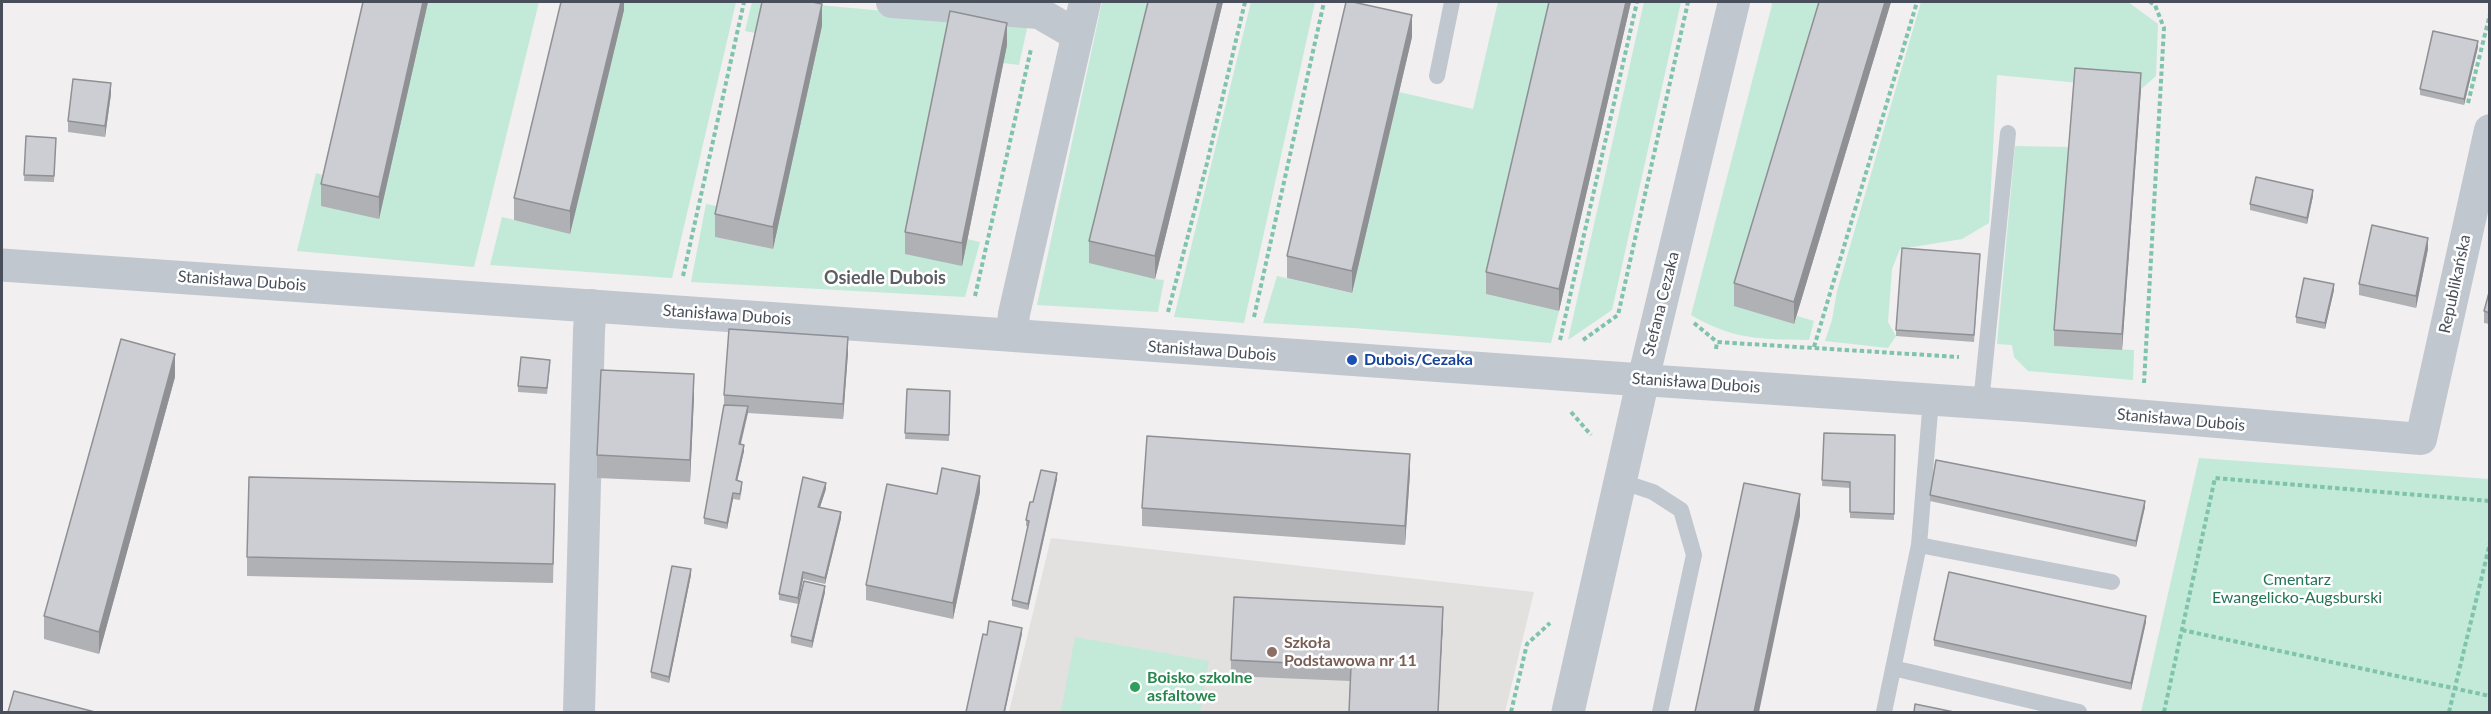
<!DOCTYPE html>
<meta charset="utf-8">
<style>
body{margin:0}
#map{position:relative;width:2491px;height:714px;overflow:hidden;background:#f1efef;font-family:Lato,sans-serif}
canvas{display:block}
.frame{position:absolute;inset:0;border:3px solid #494f5a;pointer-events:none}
</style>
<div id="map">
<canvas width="2491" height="714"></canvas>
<div class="frame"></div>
</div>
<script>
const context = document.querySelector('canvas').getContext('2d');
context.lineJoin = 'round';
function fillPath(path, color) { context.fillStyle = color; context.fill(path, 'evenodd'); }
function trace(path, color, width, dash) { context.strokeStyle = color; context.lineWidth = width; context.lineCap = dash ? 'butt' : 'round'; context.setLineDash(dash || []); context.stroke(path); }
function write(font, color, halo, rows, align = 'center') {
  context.font = font + ' Lato,sans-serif'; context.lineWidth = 5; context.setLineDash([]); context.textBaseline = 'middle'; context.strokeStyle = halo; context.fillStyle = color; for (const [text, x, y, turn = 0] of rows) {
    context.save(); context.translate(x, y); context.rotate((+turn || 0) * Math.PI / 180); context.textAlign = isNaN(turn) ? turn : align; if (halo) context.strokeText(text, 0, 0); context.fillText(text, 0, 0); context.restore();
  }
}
fillPath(new Path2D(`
 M1051 538 1534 592 1505 712H1009Z`), '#e2e1e0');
fillPath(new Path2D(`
 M428 2H539L474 267 297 251 316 173 328 177Z
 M588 2H736L672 278 490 265 502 217 570 233 624 10Z
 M752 2H785L1028 24 1019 65 1003 63 1006 45 967 239 980 242 965 297 691 282 706 204 722 207 715 237 773 249 822 27 760 34 745 31Z
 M1102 2H1154L1155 279 1164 280 1158 312 1037 305Z
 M1251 2H1315L1244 323 1174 317Z
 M1498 2H1554L1486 294 1559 311 1551 343 1354 328 1263 323 1277 276 1352 293 1399 92 1473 109Z
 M1644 2H1681L1612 310 1568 340Z
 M1771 2H1825L1734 305 1794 324 1797 316 1814 321 1809 340C1760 339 1734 340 1691 315L1772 5Z
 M1921 2H2128L2158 24 2156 76 2141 89 1997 75 1989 223 1962 239 1900 249 1892 269 1888 322 1896 336 1888 348 1825 341 1832 320 1837 291Z
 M2015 146 2070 147 2054 346 2134 350 2133 380 2028 371 2014 357 2012 345 1997 344Z
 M2199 458 2489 479V712H2141Z
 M1075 637 1209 661 1200 712H1061Z`), '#c3e9d8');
trace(new Path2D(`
 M2468 103 2490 14
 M683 276 744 2
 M975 296 1031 49
 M1168 312 1207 163 1245 2
 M1254 317 1324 2
 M1694 323 1717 342
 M1560 340 1637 2
 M1583 340 1618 315 1688 2
 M1814 347 1917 2
 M1716 349 1717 342 1959 357
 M2144 383 2164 28 2155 5 2150 2
 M1571 412 1591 435
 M2182 630 2490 696
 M1511 712 1527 644 1550 623
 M2164 712 2215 478 2490 501
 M2449 712 2490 543`), '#7fc3ac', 4, [4.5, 3]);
trace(new Path2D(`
 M1437 76 1452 2
 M1981 403 2008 133
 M1620 481 1653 492 1681 510 1694 555 1660 712
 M1919 545 2112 582
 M1893 668 2079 712
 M1884 712 1919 545 1931 399`), '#c1c7cf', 16);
trace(new Path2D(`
 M892 2 1039 13 1077 35
 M1734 2 1643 380 2026 406 2421 439 2490 130
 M1012 335 1014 314 1085 2
 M579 712 589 330 591 305`), '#c1c7cf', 32);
trace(new Path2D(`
 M2 265C549 300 1096 343 1643 380L1568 712`), '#c1c7cf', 33);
fillPath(new Path2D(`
 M428 2 379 219 321 206V184Z
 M624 2V10L570 234 514 220V198Z
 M1148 2H1223L1155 279 1089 263V241Z
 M1549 2H1631L1559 311 1486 294V272Z
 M1819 2H1891L1794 324 1734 306V283Z
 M822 26 773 249 715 237V214Z
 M1412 37 1352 293 1287 278V256Z
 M1007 45 962 266 905 254V232Z
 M2478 47 2464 105 2420 95V89Z
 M2141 89 2122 350 2054 346V330Z
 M111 94 105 137 68 132V121Z
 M26 136 56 138 54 182 24 181Z
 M2313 196 2307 224 2250 210V204Z
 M2428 249 2416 308 2359 295V284Z
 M1980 260 1974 342 1896 336V330Z
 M2490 289V324L2484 323V311Z
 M2334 290 2325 329 2296 323V317Z
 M848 353 843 419 748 413 741 444 744 451 737 481 742 488 740 500 733 499 727 529 704 524V518L724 405V395Z
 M550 366 547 394 518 392V386Z
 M175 377 99 654 44 639V616Z
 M907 389 950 391 949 441 905 439Z
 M694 397 690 482 597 478V455Z
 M1824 433 1895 435 1894 520 1850 518V488L1822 486Z
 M1410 473 1405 545 1142 526V508Z
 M1057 479 1028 610 1012 606V600L1028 527 1026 526V520L1033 502Z
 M826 489 820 507 841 518 825 584 803 579 798 604 779 600V594Z
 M980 492 953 619 866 600V585L937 494Z
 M1930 495 2145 507 2136 547 1930 501Z
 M555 503 553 583 247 576V557Z
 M691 575 669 683 651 678V672Z
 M825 592 812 648 791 643V636Z
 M1443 622 1438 712H1349L1350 681 1231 676V660Z
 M2146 622 2131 690 1934 646V640Z`), '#afb1b5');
fillPath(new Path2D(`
 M423 2H428L379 219V197Z
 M621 2H624V10L570 234V211Z
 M1218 2H1223L1155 279V256Z
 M1626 2H1631L1559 311V289Z
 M1885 2H1891L1794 324V302Z
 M822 4V26L773 249V227Z
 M1412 15V37L1352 293V271Z
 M1007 23V45L962 266V243Z
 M2478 41V47L2464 105V99Z
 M2141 73V89L2122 350V334Z
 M111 83V94L105 137V126Z
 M2313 190V196L2307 224V218Z
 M2428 238V249L2416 308V296Z
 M2334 284V290L2325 329V323Z
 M848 337V353L843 419V404Z
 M175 354V377L99 654V632Z
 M694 374V397L690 482V460Z
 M748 406V412L739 450V444Z
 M744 445V451L736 486V480Z
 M1410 454V473L1405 545V526Z
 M1057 473V479L1028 610V604Z
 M980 476V492L953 619V603Z
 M826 483V489L818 513V507Z
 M733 493V499L727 529V523Z
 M1800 494V516L1759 712H1754Z
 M2145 501V507L2136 547V541Z
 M841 512V518L825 584V578Z
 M691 569V575L669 683V677Z
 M803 572V579L798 604V598Z
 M825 586V592L812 648V641Z
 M1443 607V622L1438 712Z
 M2146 616V622L2131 690V683Z
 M1022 628V634L1005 712H1004Z`), '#8f9094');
const building = new Path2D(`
 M363 2H423L379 197 321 184Z
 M561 2H621L570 211 514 198Z
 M762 2H812L822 4 773 227 715 214Z
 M1148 2H1218L1155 256 1089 241Z
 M1346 2H1353L1412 15 1352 271 1287 256Z
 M1549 2H1626L1559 289 1486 272Z
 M1819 2H1885L1794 302 1734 283Z
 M950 11 1007 23 962 243 905 232Z
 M2433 31 2478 41 2464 99 2420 89Z
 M2075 68 2141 73 2122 334 2054 330Z
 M73 79 111 83 105 126 68 121Z
 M26 136 56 138 54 176 24 175Z
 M2256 177 2313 190 2307 218 2250 204Z
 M2372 225 2428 238 2416 296 2359 284Z
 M1902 248 1980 254 1974 335 1896 330Z
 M2304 278 2334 284 2325 323 2296 317Z
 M2490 289V313L2484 311Z
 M729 329 848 337 843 404 724 395Z
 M121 339 175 354 99 632 44 616Z
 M521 357 550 360 547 388 518 386Z
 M601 370 694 374 690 460 597 455Z
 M907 389 950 391 949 435 905 433Z
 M724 405 748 406 739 444 744 445 736 480 742 482 740 494 733 493 727 523 704 518Z
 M1824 433 1895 435 1894 514 1850 512V482L1822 480Z
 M1147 436 1410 454 1405 526 1142 508Z
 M1936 460 2145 501 2136 541 1930 495Z
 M942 468 980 476 953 603 866 585 887 484 937 494Z
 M1041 470 1057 473 1028 604 1012 600 1029 521 1026 520 1030 502H1033Z
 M249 477 555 484 553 564 247 557Z
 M803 477 826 483 818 507 841 512 825 578 803 572 798 598 779 594Z
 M1744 483 1800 494 1754 712H1695Z
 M672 566 691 569 669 677 651 672Z
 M1949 572 2146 616 2131 683 1934 640Z
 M804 581 825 586 812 641 791 636Z
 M1234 597 1443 607 1438 712H1349L1351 666 1231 660Z
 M989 621 1022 628 1004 712H966L983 634 987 635Z
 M14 691 95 712H8Z
 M1915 704 1954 712H1914Z`);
fillPath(building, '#ccced3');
trace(building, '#8f9094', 1.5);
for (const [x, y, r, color] of [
 [1352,360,6,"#1a4fb4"],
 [1272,652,6,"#8d6e63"],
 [1135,687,6,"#2e9e5b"]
]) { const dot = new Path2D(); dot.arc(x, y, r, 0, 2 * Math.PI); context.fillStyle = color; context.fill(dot); trace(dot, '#fff', 2); }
write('16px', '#494f5a', '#fff', [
 ["Stanisława Dubois",242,281,4],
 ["Republikańska",2455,284,-78],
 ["Stefana Cezaka",1661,304,-76],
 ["Stanisława Dubois",727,315,4],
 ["Stanisława Dubois",1212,351,4],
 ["Stanisława Dubois",1696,383,4],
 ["Stanisława Dubois",2181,420,5]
]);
write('bold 16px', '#164399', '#fff', [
 ["Dubois/Cezaka",1364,360]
], 'left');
write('16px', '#237357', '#fff', [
 ["Cmentarz",2297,580],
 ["Ewangelicko-Augsburski",2297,598]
]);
write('bold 16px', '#785e54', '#fff', [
 ["Szkoła",1284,643],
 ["Podstawowa nr 11",1284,661]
], 'left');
write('bold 16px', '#27864d', '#fff', [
 ["Boisko szkolne",1147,678],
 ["asfaltowe",1147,696]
], 'left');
write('bold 18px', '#5c5e63', '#fff', [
 ["Osiedle Dubois",885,278]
]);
</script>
